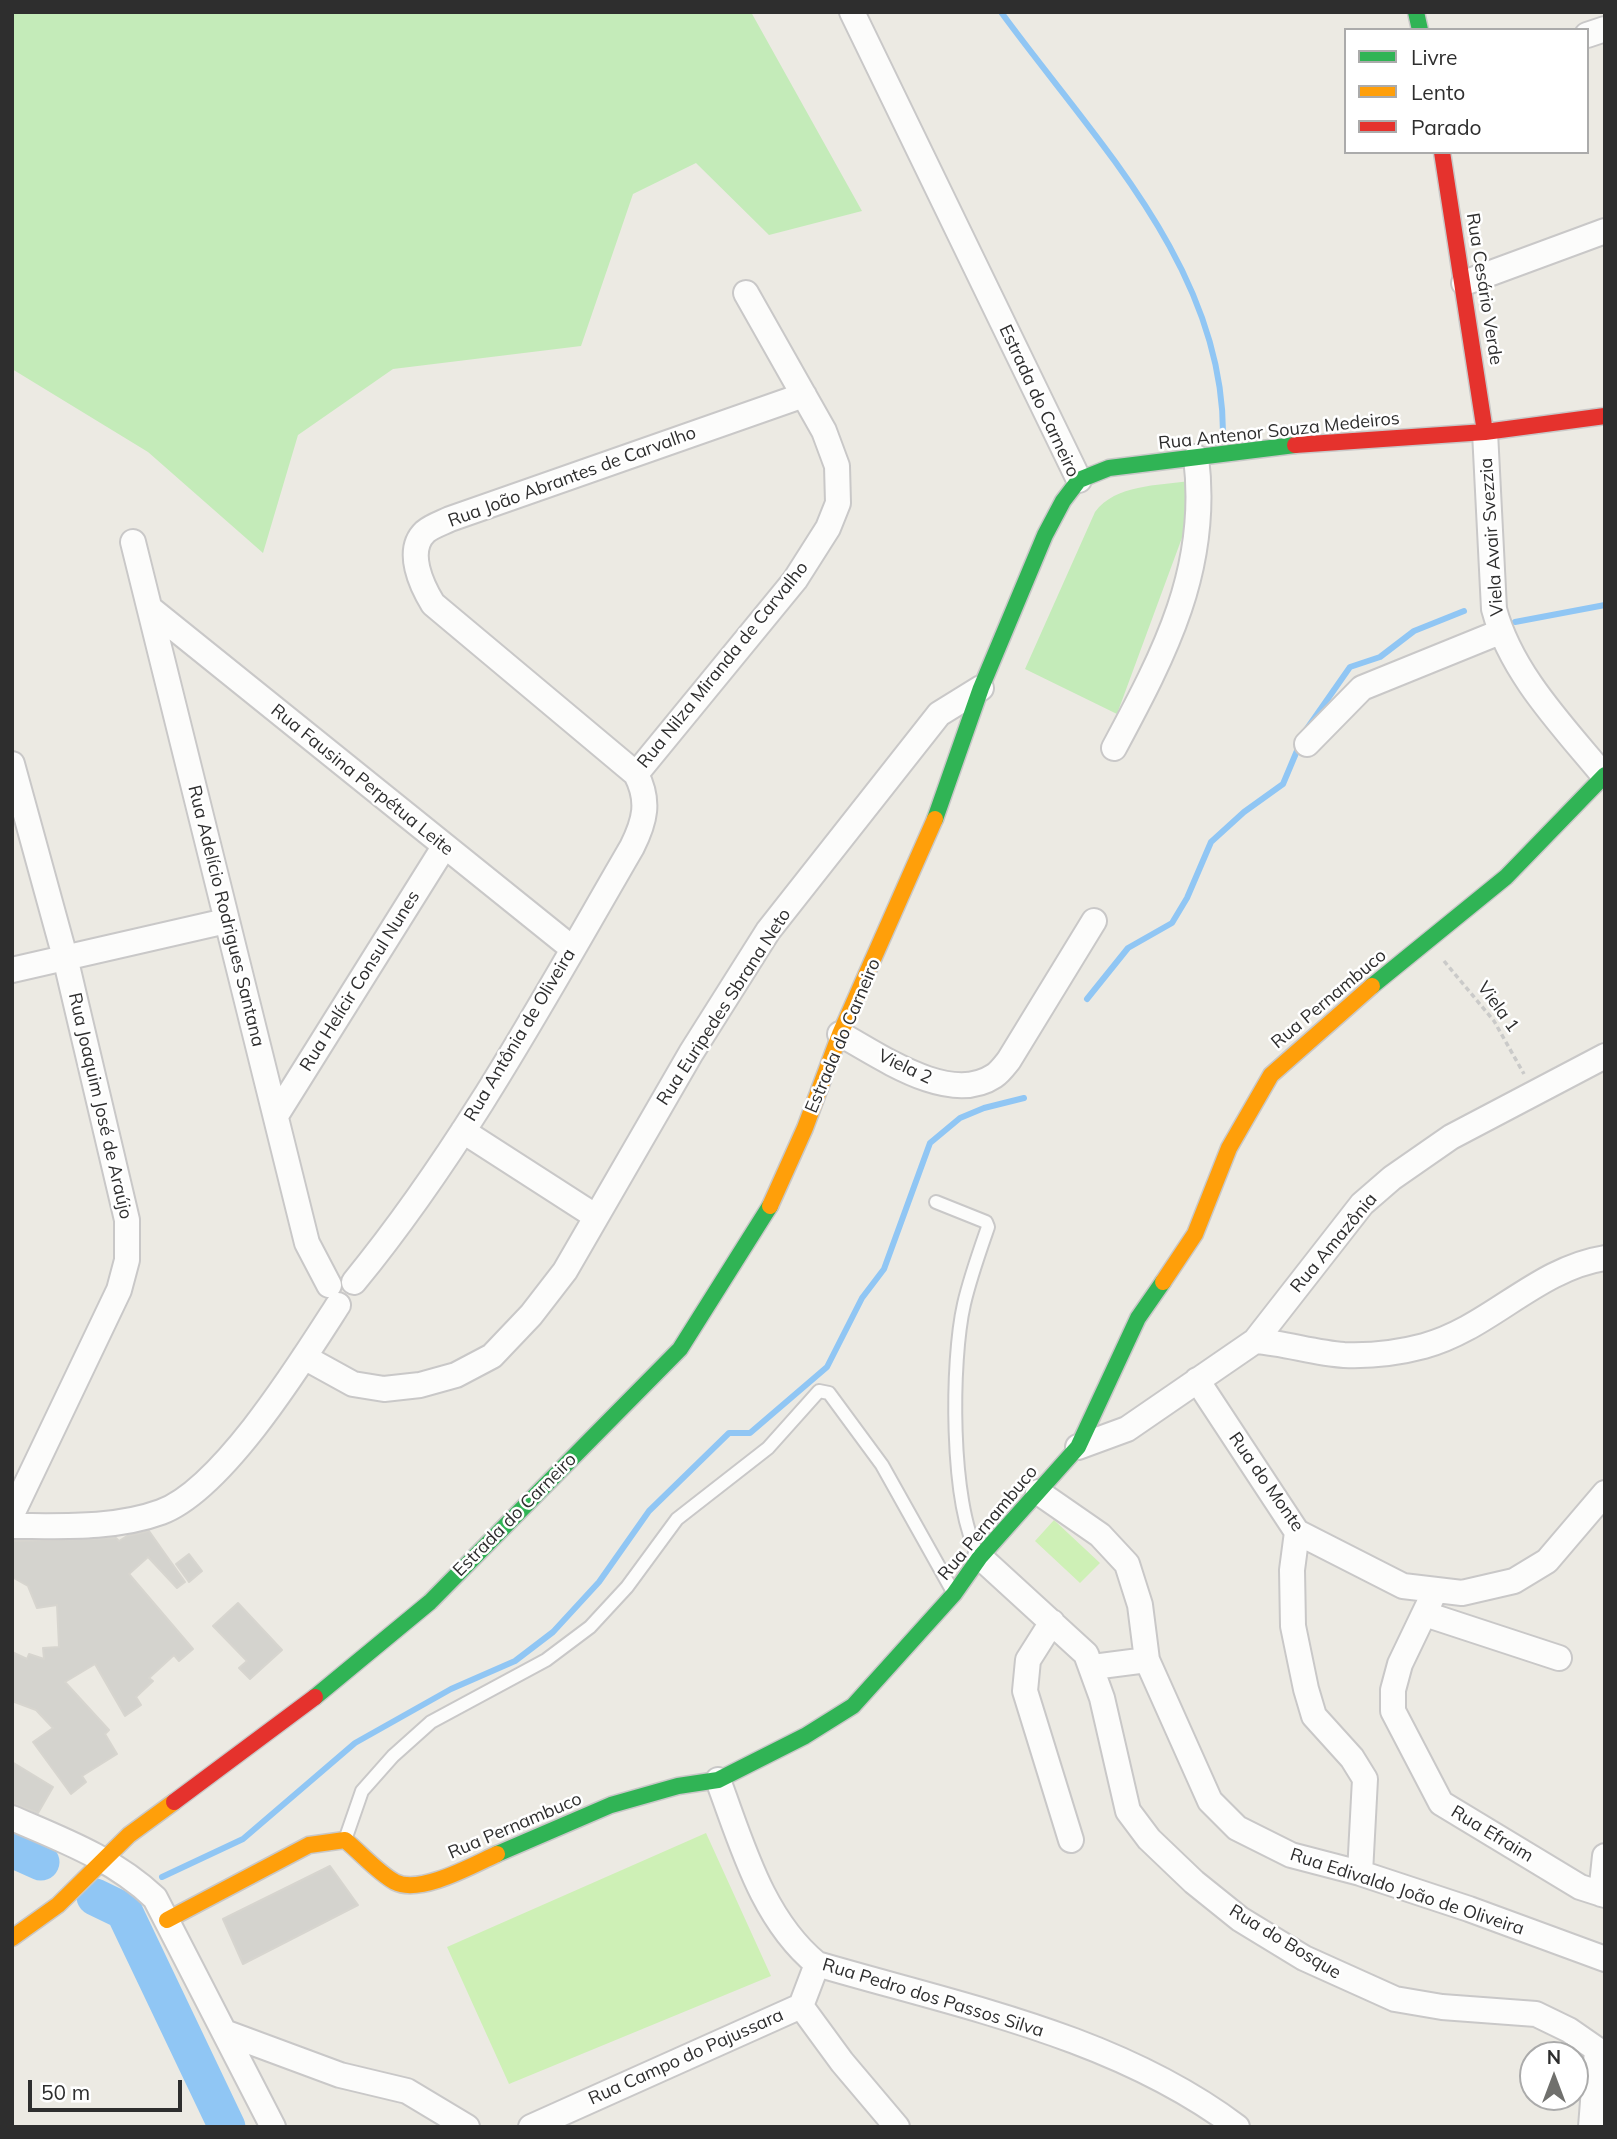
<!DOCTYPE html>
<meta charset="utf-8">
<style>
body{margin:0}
#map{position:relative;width:1617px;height:2139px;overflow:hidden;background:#eceae3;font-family:Mulish,sans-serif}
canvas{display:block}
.frame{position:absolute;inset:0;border:14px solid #2e2e2e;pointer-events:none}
.legend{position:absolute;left:1344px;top:28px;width:245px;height:126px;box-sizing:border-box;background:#fff;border:2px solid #ababab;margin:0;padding:9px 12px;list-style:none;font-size:21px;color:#2e2e2e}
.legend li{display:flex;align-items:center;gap:14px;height:35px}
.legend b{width:35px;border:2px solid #ababab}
.north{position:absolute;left:1519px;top:2041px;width:70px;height:70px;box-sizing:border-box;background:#fff;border:2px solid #ababab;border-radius:50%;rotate:0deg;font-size:19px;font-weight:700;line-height:28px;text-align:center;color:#2e2e2e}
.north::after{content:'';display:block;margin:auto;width:24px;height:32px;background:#70706d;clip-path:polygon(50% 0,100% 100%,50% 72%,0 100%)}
.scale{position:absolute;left:28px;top:2080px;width:154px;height:32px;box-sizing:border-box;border:4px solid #2e2e2e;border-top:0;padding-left:9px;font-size:21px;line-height:24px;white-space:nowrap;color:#2e2e2e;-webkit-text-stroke:5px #fff;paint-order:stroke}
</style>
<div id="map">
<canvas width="1617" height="2139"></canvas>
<div class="frame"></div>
<ul class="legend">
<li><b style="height:9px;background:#30b455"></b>Livre</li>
<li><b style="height:9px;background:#ff9f0a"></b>Lento</li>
<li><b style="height:9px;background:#e5322d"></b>Parado</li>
</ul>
<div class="north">N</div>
<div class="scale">50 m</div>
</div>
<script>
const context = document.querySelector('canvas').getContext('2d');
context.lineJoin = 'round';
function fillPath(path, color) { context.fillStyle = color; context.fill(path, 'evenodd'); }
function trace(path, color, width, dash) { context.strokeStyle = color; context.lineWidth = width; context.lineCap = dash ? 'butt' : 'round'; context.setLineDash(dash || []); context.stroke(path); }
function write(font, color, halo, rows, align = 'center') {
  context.font = font + ' Mulish,sans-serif'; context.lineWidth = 5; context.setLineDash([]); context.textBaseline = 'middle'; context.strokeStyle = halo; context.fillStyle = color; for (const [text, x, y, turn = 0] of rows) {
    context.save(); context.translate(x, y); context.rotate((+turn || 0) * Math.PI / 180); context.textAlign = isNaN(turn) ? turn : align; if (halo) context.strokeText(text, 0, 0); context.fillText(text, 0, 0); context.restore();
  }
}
fillPath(new Path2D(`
 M12 12H751L862 211 769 235 696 163 633 194 581 346 393 369 298 435 263 553 148 452 12 369Z
 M1190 481 1183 535 1117 714 1025 669 1095 512C1116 484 1157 486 1190 481Z`), '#c4ebb9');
fillPath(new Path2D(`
 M1054 1520 1100 1563 1080 1583 1035 1541Z
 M706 1833 771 1976 509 2084 447 1947Z`), '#cef0b6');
trace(new Path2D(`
 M1001 12C1092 137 1223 267 1223 433
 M1515 622 1605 605
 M1306 730 1350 667 1380 657 1414 631 1464 611
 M1087 999 1128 948 1172 923 1187 898 1211 842 1244 812 1283 784 1299 746
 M162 1877 243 1839 355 1743 451 1689 515 1661 553 1632 599 1582 649 1511 729 1433H750L827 1367 862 1298 884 1269 930 1143 960 1118 984 1108 1024 1098`), '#90c6f4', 6);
trace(new Path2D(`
 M12 1849 41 1862
 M95 1897 124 1911 227 2127`), '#90c6f4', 37);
const building = new Path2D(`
 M149 1531 185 1582 177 1588 148 1557 129 1574 193 1649 179 1661 174 1655 149 1678 153 1681 136 1697 141 1705 125 1716 95 1664 65 1682 109 1730 105 1734 117 1754 82 1776 86 1782 71 1794 33 1742 53 1728 36 1710 12 1701V1652L27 1659 29 1654 44 1659 43 1648 59 1647 57 1605 37 1608 28 1586 12 1577V1541L116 1538 119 1541 127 1536Z
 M189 1554 202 1571 189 1582 176 1564Z
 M238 1603 282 1650 250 1679 239 1668 247 1661 213 1626Z
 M12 1762 53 1787 38 1813 12 1803Z
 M330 1866 358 1905 243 1964 223 1919Z`);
fillPath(building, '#d4d3ce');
trace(building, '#d7d5cf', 2);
const lane = new Path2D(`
 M936 1202 986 1222 988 1227C979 1253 970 1278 964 1304 951 1361 950 1503 978 1554
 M345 1840 362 1791 393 1756 431 1722 546 1660 590 1627 627 1587 677 1519 768 1448 819 1391 829 1393 882 1465 952 1590`);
const street = new Path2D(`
 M852 12 1079 480
 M1587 35 1605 29
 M1464 283 1605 231
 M1485 432 1494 609C1511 673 1562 725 1604 776
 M133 542 307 1243 329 1285
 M152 610 573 949
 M1307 744 1362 688 1500 632
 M1114 748C1165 653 1210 568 1196 457
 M12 764 65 957 127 1220V1260L119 1290 12 1514
 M636 774 795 580 828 528 838 503 837 466 824 431 746 293
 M12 970 226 921
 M840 1034C879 1055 949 1106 994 1076 1000 1072 1005 1065 1009 1060L1094 921
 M277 1114 444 847
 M463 1131 595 1216
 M354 1282C463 1149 546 995 632 847 645 821 650 801 636 774L433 604C422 586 405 551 425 532 432 526 442 523 450 519L804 395
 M1255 1341C1285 1343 1314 1353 1344 1355 1371 1356 1398 1353 1424 1346 1490 1328 1536 1269 1605 1258
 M304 1357 353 1384 384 1389 420 1385 456 1375 492 1356 531 1315 565 1271 691 1053 768 931 939 714 981 688
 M1197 1380 1297 1532 1403 1586 1462 1593 1514 1581 1547 1561 1605 1493
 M1078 1447 1127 1429 1255 1341 1362 1204 1392 1178 1451 1137 1605 1056
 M1038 1492 1100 1535 1127 1564 1140 1605 1147 1660 1210 1801 1237 1828 1291 1855 1360 1873 1469 1909 1605 1959
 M12 1526C61 1526 115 1529 161 1512 223 1489 302 1361 338 1305
 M1297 1532 1292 1570 1293 1626 1306 1689 1314 1716 1352 1758 1365 1779 1360 1873
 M980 1557 1086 1654 1102 1698 1128 1811 1149 1839 1194 1882 1240 1919 1304 1958 1395 1999 1442 2007 1536 2014 1569 2030 1605 2055
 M1435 1591 1400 1664 1393 1690V1711L1441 1803 1580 1887 1605 1895
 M1425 1614 1559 1658
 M1052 1622 1028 1660 1025 1691 1071 1840
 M1093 1667 1147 1660
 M718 1780C742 1844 762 1919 817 1964 960 2006 1116 2036 1237 2127
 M12 1818C63 1840 114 1859 155 1898L273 2127
 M1601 1894 1605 1856
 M801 2006 842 2062 897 2127
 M224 2032 340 2075 407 2091 467 2127
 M531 2127 801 2006 817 1964
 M1591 2127 1597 2050`);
const fast = new Path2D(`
 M1416 12 1420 30
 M935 819 981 688 1045 535 1063 501 1079 480 1109 468 1295 445
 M1372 986 1506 877 1605 775
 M315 1697 430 1602 680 1349 770 1206
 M497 1854 611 1805 678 1786 718 1780 805 1736 853 1706 954 1594 980 1557 1078 1447 1138 1318 1163 1282`);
const slow = new Path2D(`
 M770 1206 805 1128 840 1034 935 819
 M1163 1282 1195 1234 1229 1148 1271 1075 1372 986
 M167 1920 309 1845 345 1840C361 1853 377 1872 395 1882 420 1895 473 1865 497 1854
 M12 1938 58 1905 129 1835 174 1802`);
const jam = new Path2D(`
 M1442 152 1485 432
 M1295 445 1485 432 1605 416
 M174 1802 315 1697`);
trace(lane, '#c9c8c8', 16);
trace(street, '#c9c8c8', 28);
trace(fast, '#c9c8c8', 19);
trace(slow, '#c9c8c8', 19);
trace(jam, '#c9c8c8', 19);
trace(new Path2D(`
 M1444 961 1494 1021 1524 1074`), '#cacac9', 3.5, [5, 3.5]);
trace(lane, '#fcfcfb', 12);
trace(street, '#fcfcfb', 24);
trace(fast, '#30b455', 16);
trace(slow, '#ff9f0a', 16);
trace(jam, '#e5322d', 16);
write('18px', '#2e2e2e', '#fff', [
 ["Rua Cesário Verde",1484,289,81],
 ["Estrada do Carneiro",1039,401,65],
 ["Rua Antenor Souza Medeiros",1279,431,-6],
 ["Rua João Abrantes de Carvalho",572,477,-20],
 ["Viela Avair Svezzia",1492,537,-94],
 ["Rua Nilza Miranda de Carvalho",723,665,-51],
 ["Rua Fausina Perpétua Leite",362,780,39],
 ["Rua Adelício Rodrigues Santana",226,916,76],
 ["Rua Helícir Consul Nunes",360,981,-58],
 ["Rua Pernambuco",1329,999,-40],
 ["Rua Euripedes Sbrana Neto",724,1007,-57],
 ["Viela 1",1498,1007,54],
 ["Rua Antônia de Oliveira",520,1035,-59],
 ["Estrada do Carneiro",843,1036,-67],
 ["Viela 2",905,1067,25],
 ["Rua Joaquim José de Araújo",100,1106,77],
 ["Rua Amazônia",1334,1243,-50],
 ["Rua do Monte",1266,1482,55],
 ["Estrada do Carneiro",515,1515,-45],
 ["Rua Pernambuco",988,1523,-50],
 ["Rua Pernambuco",515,1826,-23],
 ["Rua Efraim",1492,1834,31],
 ["Rua Edivaldo João de Oliveira",1407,1892,18],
 ["Rua do Bosque",1285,1942,31],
 ["Rua Pedro dos Passos Silva",933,1998,17],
 ["Rua Campo do Pajussara",686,2057,-24]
]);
</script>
